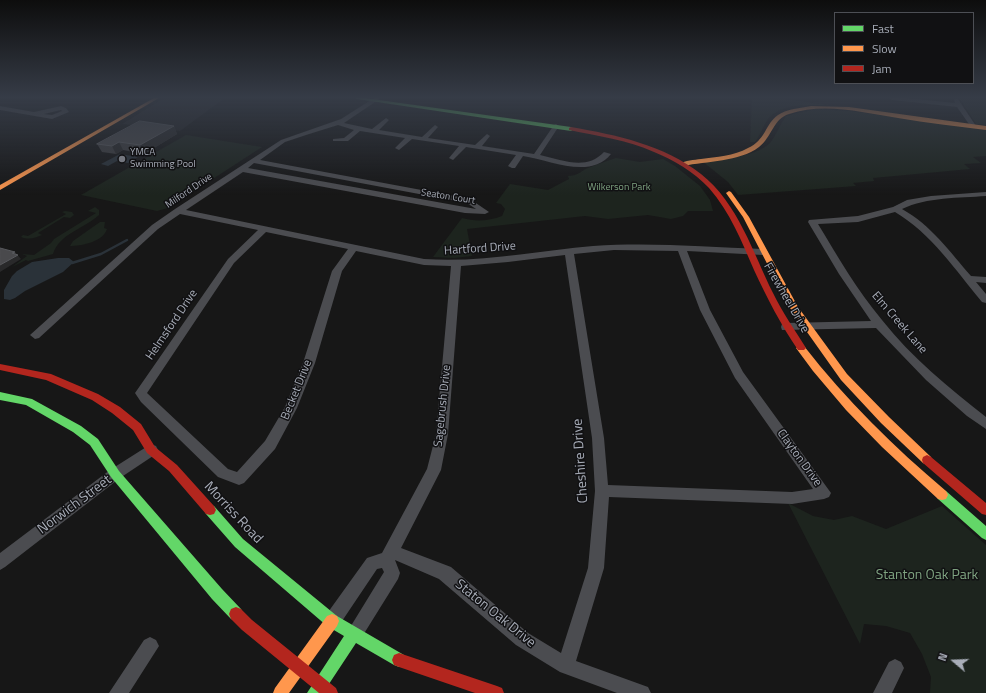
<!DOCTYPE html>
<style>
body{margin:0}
#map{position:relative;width:986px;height:693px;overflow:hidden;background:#171717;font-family:"Titillium Web",sans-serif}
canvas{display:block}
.legend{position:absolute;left:834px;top:12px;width:140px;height:72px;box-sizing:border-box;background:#111113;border:1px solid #4d4f55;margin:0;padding:5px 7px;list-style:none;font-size:12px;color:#a8adb8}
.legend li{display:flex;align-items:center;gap:8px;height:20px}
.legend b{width:20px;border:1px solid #4d4f55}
.north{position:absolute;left:934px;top:641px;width:40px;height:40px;-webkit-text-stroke:3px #111113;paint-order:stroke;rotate:289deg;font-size:11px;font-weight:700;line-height:16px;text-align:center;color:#a8adb8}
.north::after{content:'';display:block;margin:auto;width:14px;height:18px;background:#a8adb8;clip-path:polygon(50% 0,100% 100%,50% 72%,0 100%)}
</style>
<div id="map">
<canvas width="986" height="693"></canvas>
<ul class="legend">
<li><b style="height:5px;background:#63d668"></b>Fast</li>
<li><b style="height:5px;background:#ff974d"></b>Slow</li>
<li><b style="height:5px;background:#b3261e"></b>Jam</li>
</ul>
<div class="north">N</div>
</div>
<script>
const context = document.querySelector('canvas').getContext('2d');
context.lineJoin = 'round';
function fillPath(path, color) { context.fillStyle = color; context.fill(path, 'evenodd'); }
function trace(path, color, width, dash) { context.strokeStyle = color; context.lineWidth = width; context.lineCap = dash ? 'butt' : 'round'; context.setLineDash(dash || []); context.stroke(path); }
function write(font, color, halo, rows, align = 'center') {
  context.font = font + ' "Titillium Web",sans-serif'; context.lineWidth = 3; context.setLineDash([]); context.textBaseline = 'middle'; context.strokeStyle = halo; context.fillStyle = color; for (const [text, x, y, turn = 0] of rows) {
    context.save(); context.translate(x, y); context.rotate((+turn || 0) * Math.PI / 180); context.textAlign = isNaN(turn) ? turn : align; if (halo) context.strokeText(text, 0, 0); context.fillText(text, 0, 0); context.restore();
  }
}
fillPath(new Path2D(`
 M164 98H225L180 131 122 124Z`), '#212123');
fillPath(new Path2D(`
 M752 98H777L829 105C812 105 781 103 769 118 763 125 761 134 755 142H750Z
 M959 98H986V125L976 124Z
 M816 109 849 111 986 129V156L973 157 981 163 964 164 970 169 873 178 874 181 853 183 856 186 738 195 728 182 702 161C723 158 754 158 770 143 774 139 781 123 786 116Z
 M186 135 262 147 168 208 157 211 81 195Z
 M616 158 640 162 663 159 675 166 700 186 710 200 713 211H688L683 216 671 219 648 215 608 219 585 216 467 229 472 256 454 258 433 257 462 218C476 222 489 221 502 216L505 209 501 204 496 203 510 184 548 190 569 179 568 176C581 175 580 171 588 168 598 164 607 161 616 158Z
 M95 207 99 210V215C84 229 60 233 53 254L28 261 26 260 12 267 27 256 22 254 34 255 51 243 54 239 96 213 88 211Z
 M65 211 72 212 74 215 70 218 64 217 38 233 42 235C35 238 29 240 21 237L23 235 28 236 66 214 62 212Z
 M100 222H105L104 228 107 229C103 242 81 246 70 246L73 241Z
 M788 503 813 516 834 520 852 516 886 529 942 506 986 545V693H930L931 677 922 654 910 633 886 626 864 624 860 644Z`), '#1d241e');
fillPath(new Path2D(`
 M120 154 138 157 128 163 117 161 108 166 101 164Z
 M58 258H69L74 262 63 272 25 291 15 298 10 300 4 299V290L12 276 17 271 32 262Z`), '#2a3239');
trace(new Path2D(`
 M72 263 101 254 127 240`), '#2a3239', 2.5);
fillPath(new Path2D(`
 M374 98H381L344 123 372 129 386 118 389 120 379 130 422 137 435 125 438 127 428 138 475 145 487 134 490 136 482 146 534 154 554 125 556 124 559 126 540 155C563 160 586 171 604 152L611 154C590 180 550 160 523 156L515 168H512L508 166 516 155 466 147 453 160 449 158 459 146 412 139 399 150 395 148 405 138 360 131 348 141H333V139L344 138 354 130 338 125 306 135 285 142 260 160 470 199 489 212 485 214 465 213 243 172 186 210 424 259C481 263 536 251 593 246 650 242 706 247 763 249L768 252 763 255 687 251 710 310 743 372 831 493 829 497 824 499 792 504 609 497 604 568 576 661 648 687 651 693H617L560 672 516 645 439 579 395 560 400 573 398 579 360 640 354 642 348 640 346 634 384 572 382 568 377 569 338 627 332 629 326 627 324 621 326 615 367 558 382 553 427 469 436 434 451 266 424 265 356 251 342 271 315 363 297 408 275 449 244 483 239 485 218 477 141 402 135 393 228 259 258 230 180 214 158 229 39 338 35 339 30 335 152 225 175 209 281 140 341 119ZM254 163 467 203 476 209 248 168ZM266 232 348 249 332 271 303 363 285 407 265 441 237 472 228 469 147 393 234 263ZM614 250 678 251 700 310 735 378 813 489 792 492 608 485 604 438 574 254ZM565 255 592 438 595 491 588 568 561 653 528 633 451 567 401 548 441 470 448 434 461 266 508 262Z
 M889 98H907L955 103 954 99H958L976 126 971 127 957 107 892 100Z
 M0 106 34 112 61 106 66 108 69 112 52 119 0 110ZM61 110 62 111 52 115 44 114Z
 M986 192V196C959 198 927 197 902 209 931 225 950 252 971 276L986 277V283L976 282 986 294V303L982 302C956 271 931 233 895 212L858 222 818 224C838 257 857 290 882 320 911 357 949 388 986 417V429L967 416 926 380 876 328 782 330 781 327 782 324 786 323 871 321 839 274 808 222 809 220 858 216 893 207 907 200 931 196Z
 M151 444 156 446 158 450 156 454 120 478 5 567 0 570V553L110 470Z
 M150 637 156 640 159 646 129 693H109L144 640Z
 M895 659 901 662 904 668 892 693H873L889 662Z`), '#4b4c50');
fillPath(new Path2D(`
 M355 98H365L571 127 574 129 571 131 357 99Z
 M0 392 32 399 81 426 98 439 119 471 222 589 241 609 243 614 241 619 236 621 231 619 212 599 111 477 90 445 73 432 26 405 0 400Z
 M942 490 946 491 986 526V540L982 538 938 499 936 495 938 491Z
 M210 505 214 506 243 539 337 616 404 655 406 660 404 665 399 667 394 665 356 643 323 693H307L344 636 327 626 235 547 206 514 204 510 206 506Z`), '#63d668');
fillPath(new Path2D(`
 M154 98H159L0 190V185Z
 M811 106 849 107 986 126V130C957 126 927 123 898 118 863 113 825 102 789 114 773 119 772 137 759 147 739 162 707 161 683 166L680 164C685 160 694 160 701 159 716 157 734 156 748 148 766 140 765 124 778 115 787 109 800 108 811 106Z
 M729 191 731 192 749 217 798 307 847 374 889 417 931 457 932 460 931 463 927 465 923 463 881 423 841 380 790 308 743 217 726 193Z
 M801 345 804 346C846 400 894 447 946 491L948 495 946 499 942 500 938 499 882 447 846 410 813 371 796 348Z
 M332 614 337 616 339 621 337 626 289 693H273L275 688 327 616Z`), '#ff974d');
fillPath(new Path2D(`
 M571 127C617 135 664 145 701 174 738 203 753 253 773 293 782 312 795 330 806 348L804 350H798C781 325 767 298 754 270 742 242 730 212 709 188 694 172 674 160 654 152 627 140 598 136 569 130V128Z
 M0 364 51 374 98 394 120 407 141 424 155 447 177 465 214 506 216 510 214 514 210 515 206 514 169 471 147 453 133 430 112 413 92 400 46 380 0 370Z
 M927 455 931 457 986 503V515L982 514 923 463 922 460 923 457Z
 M236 607 241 609 252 620 336 688 338 693H319L242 630 231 619 229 614 231 609Z
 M399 653 497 686 502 688 504 693H475L399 667 394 665 392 660 394 655Z`), '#b3261e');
fillPath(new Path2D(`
 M174 126 177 134 144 154 123 150 116 154 102 152 97 144Z`), '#3d3d3f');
fillPath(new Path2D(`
 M174 126 177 134 144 154 140 145Z
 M119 142 123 150 116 154 112 146Z
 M15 252 21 259 0 272V265L12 253Z`), '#29292a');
const building = new Path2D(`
 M140 121 174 126 140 145 119 142 112 146 97 144Z
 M0 248 15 252 12 253 18 255 0 265Z`);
fillPath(building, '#49494c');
trace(building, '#58595d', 1);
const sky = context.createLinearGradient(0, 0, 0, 195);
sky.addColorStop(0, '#0d0d0d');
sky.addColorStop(0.5, '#363c47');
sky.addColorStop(1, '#363c4700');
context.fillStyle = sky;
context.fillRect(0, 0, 986, 195);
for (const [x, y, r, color] of [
 [122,159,4,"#757880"]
]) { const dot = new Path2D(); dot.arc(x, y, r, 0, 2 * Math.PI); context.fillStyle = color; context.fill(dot); trace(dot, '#111113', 1.5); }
write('10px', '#a8adb8', '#111113', [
 ["YMCA",130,153],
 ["Swimming Pool",130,165]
], 'left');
write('10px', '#7fa381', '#111113', [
 ["Wilkerson Park",619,188]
]);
write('10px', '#a8adb8', '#111113', [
 ["Milford Drive",189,191,-34],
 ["Seaton Court",448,197,9]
]);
write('12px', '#a8adb8', '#111113', [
 ["Hartford Drive",480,249,-4],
 ["Firewheel Drive",786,298,60],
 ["Elm Creek Lane",899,323,49],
 ["Helmsford Drive",172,325,-56],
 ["Becket Drive",297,390,-68],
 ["Sagebrush Drive",443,406,-84],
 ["Clayton Drive",799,458,54]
]);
write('14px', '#a8adb8', '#111113', [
 ["Cheshire Drive",581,461,-94],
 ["Norwich Street",75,505,-37],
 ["Morriss Road",233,513,47],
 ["Staton Oak Drive",495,614,39]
]);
write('14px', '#7fa381', '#111113', [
 ["Stanton Oak Park",927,576]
]);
</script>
